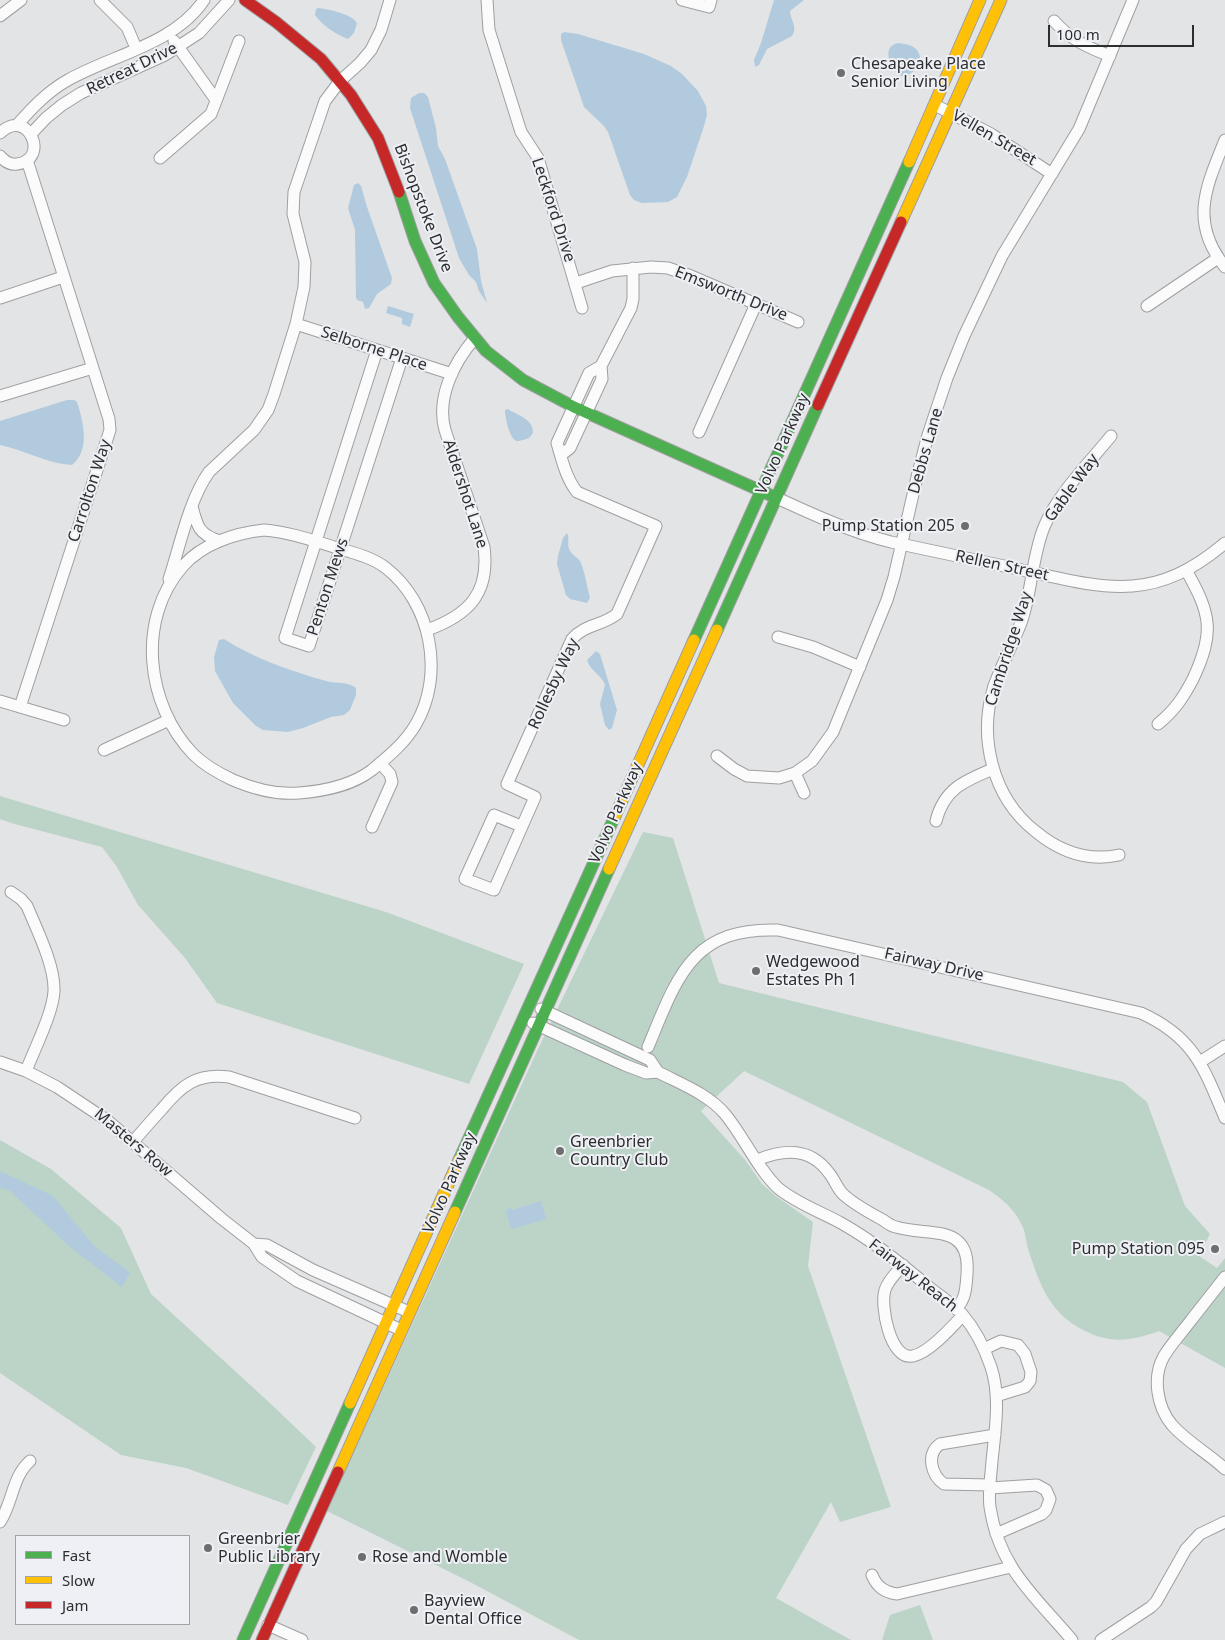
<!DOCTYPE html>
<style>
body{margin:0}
#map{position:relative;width:1225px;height:1640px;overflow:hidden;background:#e3e4e6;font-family:"Noto Sans",sans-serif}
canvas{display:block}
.legend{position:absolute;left:15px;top:1535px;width:175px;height:90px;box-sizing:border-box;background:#eff0f5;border:1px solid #a1a2a6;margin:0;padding:6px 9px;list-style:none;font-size:15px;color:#2d2e2f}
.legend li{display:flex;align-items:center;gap:10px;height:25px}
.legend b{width:25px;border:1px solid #a1a2a6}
.scale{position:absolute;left:1048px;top:25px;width:146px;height:22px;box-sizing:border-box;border:2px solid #2d2e2f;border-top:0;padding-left:6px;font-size:15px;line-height:18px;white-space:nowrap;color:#2d2e2f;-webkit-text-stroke:4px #eff0f5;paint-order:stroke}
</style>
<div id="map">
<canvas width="1225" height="1640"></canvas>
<ul class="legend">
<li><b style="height:6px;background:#4caf50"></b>Fast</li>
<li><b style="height:6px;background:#ffc107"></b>Slow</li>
<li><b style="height:6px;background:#c62828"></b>Jam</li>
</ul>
<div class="scale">100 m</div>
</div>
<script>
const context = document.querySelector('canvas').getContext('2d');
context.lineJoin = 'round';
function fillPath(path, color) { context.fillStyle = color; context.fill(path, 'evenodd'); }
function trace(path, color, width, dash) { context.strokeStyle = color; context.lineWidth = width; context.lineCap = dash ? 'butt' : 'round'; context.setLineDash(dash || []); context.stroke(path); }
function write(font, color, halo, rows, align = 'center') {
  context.font = font + ' "Noto Sans",sans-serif'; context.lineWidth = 4; context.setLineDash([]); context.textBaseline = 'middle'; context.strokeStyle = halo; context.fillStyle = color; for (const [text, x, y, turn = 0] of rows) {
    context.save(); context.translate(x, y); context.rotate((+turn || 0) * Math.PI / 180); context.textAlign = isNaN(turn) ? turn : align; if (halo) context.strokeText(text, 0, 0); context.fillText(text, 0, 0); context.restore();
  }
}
fillPath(new Path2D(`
 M0 796 386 912 524 964 469 1084 217 1003 185 958 138 905 117 867 102 847 11 823 0 819Z
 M643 832 673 838 719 983 1123 1082 1147 1102 1185 1206 1210 1234 1199 1256 1217 1268 1225 1258V1368L1159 1331C1132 1341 1111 1344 1085 1331 1049 1313 1040 1285 1028 1249 1026 1243 1026 1236 1024 1230 1021 1223 1017 1215 1012 1210 1006 1202 997 1196 989 1190L744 1071 701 1111 746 1161 762 1184 777 1197 813 1222 808 1266 891 1507 840 1522 831 1502 776 1598 851 1640H579L470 1582 327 1511 537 1051Z
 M0 1140 51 1169 121 1228 151 1294 272 1405 316 1447 288 1505 186 1468 121 1455 0 1373Z
 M920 1605 933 1640H882L890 1615Z`), '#bcd3c8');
fillPath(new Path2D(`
 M774 0H804L790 11C790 19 796 24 794 32L792 36 767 49 759 65 755 67 754 60 761 43Z
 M319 8C330 10 350 13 357 23L354 33 348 39C335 34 323 26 315 15L316 9Z
 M564 32 578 34 644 54 671 66 682 74 698 91 706 106 707 115 704 126 687 177 677 197 668 202 642 203 634 200 630 195 608 132 604 126 584 107 561 40V34Z
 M898 43C905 44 913 45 917 50 926 63 913 76 901 76 891 69 880 47 898 43Z
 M419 93H424L428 97 436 128 438 146 445 159 477 249 481 281 487 303 479 291 476 282 469 275 459 258 410 108 411 98Z
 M358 183 361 186 367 207 392 278 391 284 377 294 369 308 365 309 363 302 357 300 356 297 355 230 348 208 354 185Z
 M388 306 414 314 410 327 402 324V318L386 313Z
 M67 400H74L77 402C83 421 91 450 72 465 48 464 24 450 0 445V421Z
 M508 409C518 416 533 418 533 433L529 438C526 439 520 441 517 441 509 439 505 417 505 410Z
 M567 533C570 538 567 543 569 549 571 554 577 557 580 561 585 572 587 586 590 598L587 603 570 599 566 595 557 564 558 556 563 538Z
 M224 639C255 659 291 671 326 681 337 684 347 681 356 688V695L350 710 344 715 331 717 303 728 288 732 263 730 256 726 233 703 215 671 214 657 219 640Z
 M596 651 600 654 617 710 612 728 609 730 605 725 600 704 605 685C601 674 590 671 587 660Z
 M0 1171 53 1196 95 1247 130 1272 122 1287 70 1247 9 1190 0 1188Z
 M541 1201 546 1219 511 1229 506 1211H508L507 1209 511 1208 512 1210Z`), '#b1cadd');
const street = new Path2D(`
 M100 0 127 27 136 48
 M487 0 489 30 521 132 538 158 582 308
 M682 0 709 7 711 0
 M0 16 21 0
 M1054 21C1071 40 1087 47 1110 56
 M174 41 216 100
 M935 105 991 134 1052 174
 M17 125C32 108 48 91 68 80 112 55 175 44 204 0
 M0 133C28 106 51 160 17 164 10 165 5 162 0 156
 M31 134 46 118 62 105 81 93 165 55 199 33 229 0
 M1225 140C1206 187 1189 222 1225 267
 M160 158 211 114 239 41
 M576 283 612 271 651 267 668 268 691 276 798 322
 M0 298 63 277
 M1147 306 1218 258
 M296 324 452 374
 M377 350 285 638 309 646 402 358
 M0 396 93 368
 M699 432 756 304
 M1111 436C1089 463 1057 495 1044 527 1032 557 1032 590 1022 620 1014 642 1002 664 994 686 978 737 992 797 1035 831 1059 851 1087 862 1119 855
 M561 455 570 448 602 379 601 366 631 308 633 299V268
 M777 498C814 515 851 532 891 542 933 551 975 560 1018 569 1103 588 1152 605 1225 543
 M192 506C197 526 199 535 220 541
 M264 530C289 532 311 540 334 547 351 552 372 557 386 568 431 603 445 674 416 724 405 743 389 756 372 770 351 786 325 791 299 793 276 795 254 789 233 780 218 773 204 765 193 754 146 705 136 619 183 566 202 544 235 533 264 530Z
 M169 579C180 546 189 500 209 472L254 430 268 410 274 394 296 324 304 287 305 262 293 214 294 192 325 101 340 81 360 63 371 50 381 30 390 0
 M427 630C469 615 490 593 484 547L445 430C436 398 454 362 475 338
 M778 637 813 647 860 667
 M0 701 64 720
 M20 707 110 430 109 419 27 160
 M1158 724C1175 710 1183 698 1193 679 1215 632 1211 614 1186 570
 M104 750 169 720
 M717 756 734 769 747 776 779 778 795 773 812 761 833 732 887 600 894 577 917 477 928 435 947 378 964 336 1002 256 1079 129 1133 0
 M795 773 804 793
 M936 821C944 789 964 781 993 769
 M521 826 494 815 465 879 494 890 535 797 507 784 572 639C585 624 602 626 617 614L656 526 577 492C566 478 562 460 557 443L589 373 601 366
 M372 827 392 782 390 774 380 763
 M11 892 21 899 27 906C37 930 55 966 54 991 53 1013 34 1050 26 1071
 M533 1023 625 1065 646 1073 658 1072 650 1060 541 1009
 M648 1047C677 978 691 927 778 930L1141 1013C1194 1037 1204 1068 1225 1118
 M0 1062 26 1071 57 1087 108 1121 222 1219 254 1244 262 1257 297 1281 401 1330
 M1200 1062 1225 1046
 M658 1072C681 1084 708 1094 725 1114 744 1137 757 1168 778 1188 796 1203 821 1212 841 1223 873 1241 902 1264 930 1288 940 1296 953 1304 962 1314 975 1329 985 1349 991 1367 1001 1397 995 1431 992 1461 991 1476 988 1492 990 1507 999 1568 1035 1596 1072 1640
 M133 1142C142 1131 152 1120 162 1109 181 1086 196 1073 229 1077L355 1118
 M757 1160C784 1149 810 1147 829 1173 835 1180 837 1189 844 1195 855 1205 870 1213 883 1220 887 1223 891 1226 896 1227 929 1237 971 1222 967 1274 966 1287 966 1299 956 1309
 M254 1244 267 1245 313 1270 409 1312
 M903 1265C897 1272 888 1280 885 1290 880 1305 890 1361 913 1356 929 1353 952 1327 963 1315
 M1225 1277C1214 1291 1203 1305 1192 1319 1183 1331 1172 1343 1164 1356 1152 1377 1157 1407 1172 1425 1187 1442 1208 1453 1225 1469
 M984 1349 1001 1341 1018 1345 1025 1354 1031 1372 1030 1381 1025 1387 996 1396
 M990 1485 944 1484C931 1475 926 1454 940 1444L995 1435
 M990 1488 1037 1485 1046 1490 1050 1499 1046 1510 1042 1514 996 1534
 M0 1522C13 1502 12 1477 30 1461
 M872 1575C877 1587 884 1592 897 1594L1011 1567
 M268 1625 302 1640
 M1101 1640 1151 1607 1156 1602 1186 1549 1200 1534 1225 1522`);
const fast = new Path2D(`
 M399 192 415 241 434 283 458 317 486 351 523 380 574 407 770 495
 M717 630 818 405
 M694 640 909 162
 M459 1160 615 816
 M455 1212 609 869
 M243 1640 350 1403`);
const slow = new Path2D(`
 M909 162 980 0
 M901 222 1001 0
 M615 816 694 640
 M609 869 717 630
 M350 1403 459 1160
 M338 1472 455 1212`);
const jam = new Path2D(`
 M245 0 276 22 321 59 351 95 378 138 399 192
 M818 405 901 222
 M262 1640 338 1472`);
trace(street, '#9f9fa1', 13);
trace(fast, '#9f9fa1', 13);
trace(slow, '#9f9fa1', 13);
trace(jam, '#9f9fa1', 13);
trace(street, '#fbfbfb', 11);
trace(fast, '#4caf50', 11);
trace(slow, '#ffc107', 11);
trace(jam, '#c62828', 11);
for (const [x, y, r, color] of [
 [841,73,5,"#6d6e6f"],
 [965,526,5,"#6d6e6f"],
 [756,971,5,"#6d6e6f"],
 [560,1151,5,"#6d6e6f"],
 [1215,1249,5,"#6d6e6f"],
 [208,1548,5,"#6d6e6f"],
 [362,1557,5,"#6d6e6f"],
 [414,1610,5,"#6d6e6f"]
]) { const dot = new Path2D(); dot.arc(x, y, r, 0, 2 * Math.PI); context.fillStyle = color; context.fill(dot); trace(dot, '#eff0f5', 2); }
write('16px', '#2d2e2f', '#eff0f5', [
 ["Chesapeake Place",851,64],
 ["Senior Living",851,82],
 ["Pump Station 205",955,526,"right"],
 ["Wedgewood",766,962],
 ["Estates Ph 1",766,980],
 ["Greenbrier",570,1142],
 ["Country Club",570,1160],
 ["Pump Station 095",1205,1249,"right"],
 ["Greenbrier",218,1539],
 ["Public Library",218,1557],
 ["Rose and Womble",372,1557],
 ["Bayview",424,1601],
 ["Dental Office",424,1619]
], 'left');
write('16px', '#2d2e2f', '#eff0f5', [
 ["Retreat Drive",132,69,-26],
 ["Vellen Street",994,138,30],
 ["Bishopstoke Drive",423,208,69],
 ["Leckford Drive",553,210,72],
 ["Emsworth Drive",731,294,22],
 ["Selborne Place",374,349,18],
 ["Volvo Parkway",783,444,-66],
 ["Debbs Lane",926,451,-74],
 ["Gable Way",1072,488,-54],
 ["Carrolton Way",90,491,-72],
 ["Aldershot Lane",465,494,72],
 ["Rellen Street",1002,566,12],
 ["Penton Mews",328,587,-72],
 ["Cambridge Way",1009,649,-72],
 ["Rollesby Way",554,684,-65],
 ["Volvo Parkway",616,813,-66],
 ["Fairway Drive",934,965,13],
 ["Masters Row",133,1143,40],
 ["Volvo Parkway",450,1183,-66],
 ["Fairway Reach",913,1276,38]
]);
</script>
